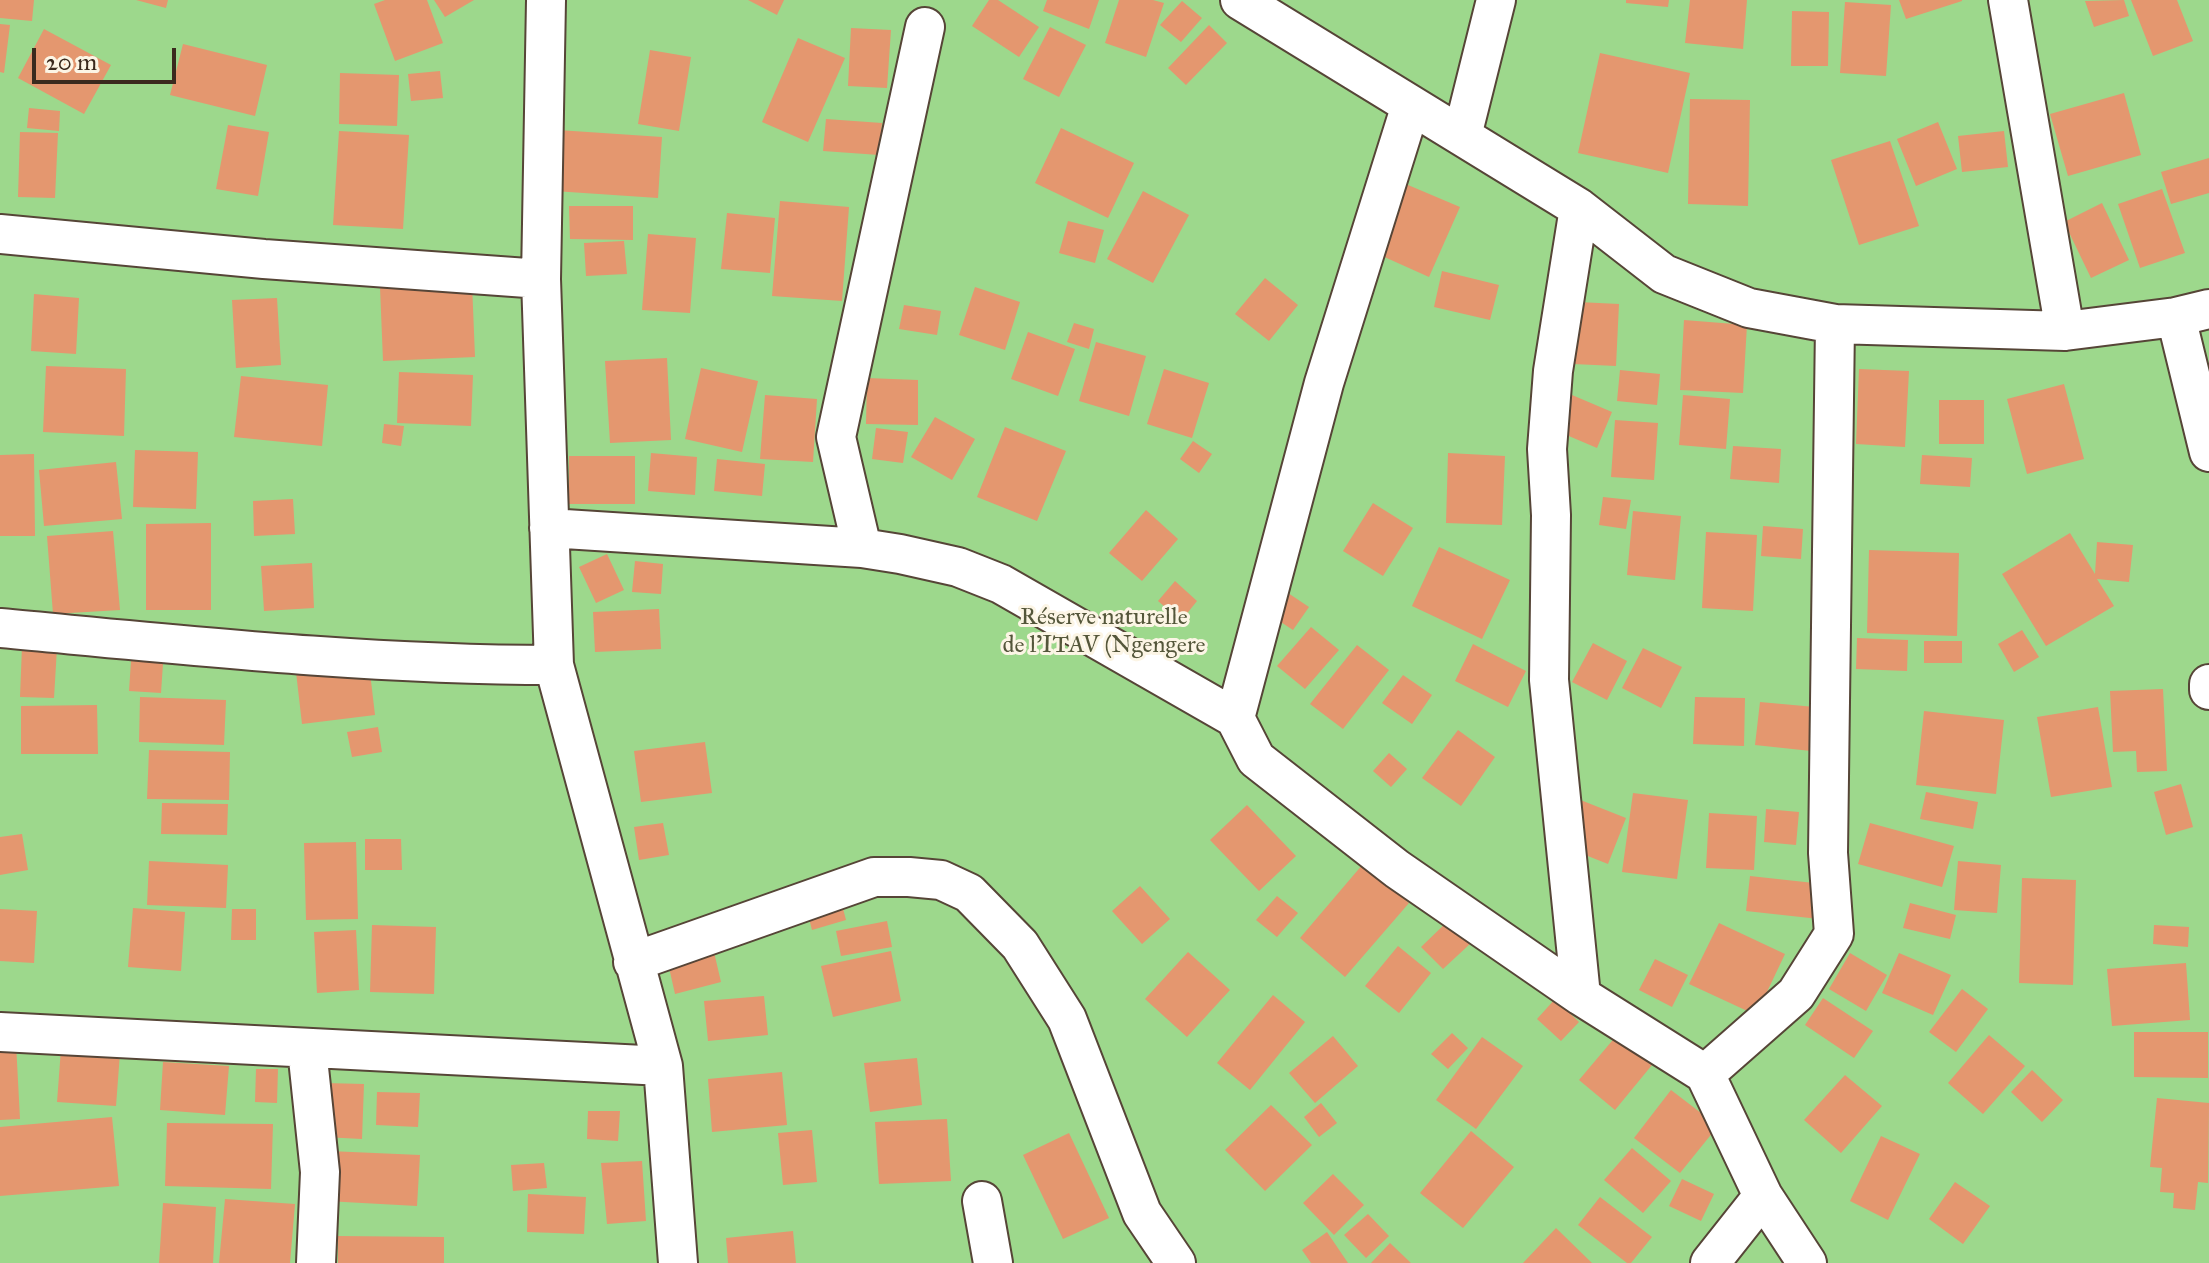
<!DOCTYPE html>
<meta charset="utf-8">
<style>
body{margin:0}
#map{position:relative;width:2209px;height:1263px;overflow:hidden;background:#f2e0c2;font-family:"IM FELL Great Primer",serif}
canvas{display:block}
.scale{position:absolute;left:32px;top:48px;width:144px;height:36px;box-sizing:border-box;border:4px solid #3b2a1e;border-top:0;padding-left:10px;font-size:24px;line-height:28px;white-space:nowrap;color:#3b2a1e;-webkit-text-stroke:6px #fcf5e5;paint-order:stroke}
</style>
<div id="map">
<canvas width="2209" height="1263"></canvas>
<div class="scale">20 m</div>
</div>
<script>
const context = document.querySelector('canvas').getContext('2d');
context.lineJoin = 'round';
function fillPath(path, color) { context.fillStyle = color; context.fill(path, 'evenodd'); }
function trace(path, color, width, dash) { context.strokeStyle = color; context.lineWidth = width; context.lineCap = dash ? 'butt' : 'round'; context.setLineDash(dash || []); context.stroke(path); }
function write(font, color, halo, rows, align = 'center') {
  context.font = font + ' "IM FELL Great Primer",serif'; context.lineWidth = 6; context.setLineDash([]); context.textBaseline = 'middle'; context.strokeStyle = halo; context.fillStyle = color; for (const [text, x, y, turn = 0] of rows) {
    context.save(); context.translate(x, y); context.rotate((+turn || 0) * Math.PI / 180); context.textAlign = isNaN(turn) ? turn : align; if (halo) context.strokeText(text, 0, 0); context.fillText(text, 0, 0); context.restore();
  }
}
fillPath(new Path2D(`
 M0 0H2209V1263H0Z`), '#9dd88c');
fillPath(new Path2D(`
 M0 0H34L32 21 0 18Z
 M136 0H168L166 8Z
 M385 0H427L443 43 395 61 374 4Z
 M434 0H474L445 17Z
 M748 0H784L777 15Z
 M989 0H998L1039 27 1019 57 972 26Z
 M1047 0H1099L1089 29 1043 11Z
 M1119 0H1153L1164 3 1146 57 1105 43Z
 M1626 0H1669L1668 7 1626 3Z
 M1690 0H1747L1743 49 1685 43Z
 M1899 0H1962V1L1906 19Z
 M2124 0 2129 16 2094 27 2085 1Z
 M2131 0H2177L2193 41 2153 56Z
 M1182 1 1202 18 1181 42 1160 25Z
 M1845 2 1891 5 1886 76 1840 73Z
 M1792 11 1829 12 1828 66H1791Z
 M0 24 10 25 4 73 0 72Z
 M1209 25 1227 43 1186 85 1168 68Z
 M1050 27 1086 45 1059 97 1023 79Z
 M851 28 891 30 887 88 848 86Z
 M44 29 111 65 84 114 18 78Z
 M798 38 845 58 808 142 762 122Z
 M183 44 267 65 255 116 170 95Z
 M650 50 691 57 679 131 638 124Z
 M1600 53 1690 73 1668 173 1578 153Z
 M440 71 443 98 411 101 408 74Z
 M340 73 399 75 397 126 339 124Z
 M2124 93 2141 155 2068 176 2050 114Z
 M1690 99 1750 100 1748 206 1688 204Z
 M29 108 60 111 59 131 27 128Z
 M826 119 882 123 879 155 823 151Z
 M1938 122 1957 169 1916 186 1897 139Z
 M228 125 269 132 258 196 216 189Z
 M1061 128 1134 163 1108 218 1035 183Z
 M558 130 662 137 658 198 554 191Z
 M339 131 409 135 403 229 333 225Z
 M2004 131 2008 167 1962 172 1958 136Z
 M20 132 58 133 55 198 18 197Z
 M1890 141 1919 226 1859 245 1831 160Z
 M2209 158V193L2171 204 2161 172Z
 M1401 182 1460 207 1429 277 1371 251Z
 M2162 189 2185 253 2140 268 2118 204Z
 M1143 191 1189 215 1153 283 1107 259Z
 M780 201 849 207 842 301 772 296Z
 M2102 203 2129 260 2091 278 2064 222Z
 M569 206H633V240L570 239Z
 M727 213 775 218 770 273 721 269Z
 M1068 221 1104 230 1095 263 1059 253Z
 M648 234 696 238 690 313 642 310Z
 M624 241 627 274 586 276 584 243Z
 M1442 271 1499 285 1490 320 1434 307Z
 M1265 278 1298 305 1269 341 1235 314Z
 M472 283 475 357 383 361 380 287Z
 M975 287 1020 302 1005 350 959 335Z
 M34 294 79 298 76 354 31 351Z
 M277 298 281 365 236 368 232 300Z
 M1578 302 1619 304 1616 366 1573 364Z
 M904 305 941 311 937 335 899 329Z
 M1684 320 1747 325 1743 393 1680 390Z
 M1074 323 1094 329 1089 349 1067 342Z
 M1028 332 1075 349 1058 396 1011 379Z
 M1096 342 1146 356 1129 416 1079 401Z
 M667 358 671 440 610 443 605 361Z
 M46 366 126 369 124 436 43 432Z
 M701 368 758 381 742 452 685 439Z
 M1164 369 1209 383 1192 438 1147 424Z
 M1859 369 1909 371 1905 447 1856 444Z
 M1620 370 1660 374 1657 405 1617 401Z
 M399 372 473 375 471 426 397 423Z
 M241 376 328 385 322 446 234 437Z
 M867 378 918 380V425L866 424Z
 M2064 384 2084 459 2027 474 2007 399Z
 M1565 392 1612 412 1597 448 1550 428Z
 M765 395 817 399 813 462 760 459Z
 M1683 395 1730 399 1726 449 1679 445Z
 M1939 400H1984V444H1939Z
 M935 417 975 439 952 480 911 457Z
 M1615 420 1658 423 1654 480 1611 477Z
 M384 424 404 426 401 446 382 443Z
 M1005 427 1066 451 1037 521 977 497Z
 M876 428 908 432 903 463 872 459Z
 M1193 441 1212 454 1199 473 1180 459Z
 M1733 446 1781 449 1779 483 1730 479Z
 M135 450 198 452 196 509 133 507Z
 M651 453 697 457 695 495 648 491Z
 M1448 453 1505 456 1502 525 1446 523Z
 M34 454 35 536H0V455Z
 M1922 455 1972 458 1970 487 1920 484Z
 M569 456H635V504H569Z
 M717 459 765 464 762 496 714 491Z
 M116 462 122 519 44 526 39 470Z
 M1603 497 1631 500 1626 529 1599 525Z
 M293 499 295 534 254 536 253 501Z
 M1373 503 1413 528 1383 576 1343 551Z
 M1146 510 1178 539 1142 581 1109 553Z
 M1633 511 1681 516 1675 580 1627 575Z
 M211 523V610H146V524Z
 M1763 526 1803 529 1801 559 1761 556Z
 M113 531 120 610 53 614 47 536Z
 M1706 532 1757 535 1753 611 1702 608Z
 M2070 533 2095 574 2097 542 2133 545 2129 582 2097 579 2114 606 2046 646 2002 574Z
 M1439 547 1510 580 1482 639 1412 606Z
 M1869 550 1959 553 1957 636 1867 633Z
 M607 554 624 590 596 603 579 567Z
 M635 561 663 564 661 594 632 592Z
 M312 563 314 608 264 611 261 566Z
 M1175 581 1197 601 1181 621 1158 601Z
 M1285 591 1309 607 1293 630 1270 615Z
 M659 609 661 649 595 652 593 612Z
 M1311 627 1339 650 1305 689 1277 666Z
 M2022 630 2039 657 2014 672 1998 644Z
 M1857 638 1908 640 1907 671 1856 669Z
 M1924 641H1962V663H1924Z
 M1593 643 1627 661 1607 700 1572 682Z
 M1473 644 1526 671 1508 707 1455 681Z
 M1357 645 1389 670 1343 729 1310 704Z
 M22 646 57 648 54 698 20 697Z
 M132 646 164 649 161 693 129 691Z
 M1643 648 1682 667 1661 708 1622 688Z
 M369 664 375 715 302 724 296 672Z
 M1403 675 1432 695 1412 724 1382 703Z
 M2163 689 2167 771 2137 772 2136 751 2113 752 2110 691Z
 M140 697 226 700 224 745 139 742Z
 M1695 697 1745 698 1744 746 1693 744Z
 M1760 702 1815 707 1811 751 1755 745Z
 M97 705 98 754H21V706Z
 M2098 707 2112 787 2051 797 2037 717Z
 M1924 711 2004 720 1996 794 1916 785Z
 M378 727 382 752 352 757 347 732Z
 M1458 730 1495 757 1461 806 1422 778Z
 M705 742 712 793 641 802 634 751Z
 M149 750 230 752 229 800 147 799Z
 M1389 753 1407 769 1391 787 1373 771Z
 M2181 784 2193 827 2166 835 2154 792Z
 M1926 792 1978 802 1973 829 1920 819Z
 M1633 793 1688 800 1677 879 1622 872Z
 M1578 799 1626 818 1608 864 1560 845Z
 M162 803 228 804 227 835 161 834Z
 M1247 805 1296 856 1259 891 1210 840Z
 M1766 809 1799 812 1796 845 1764 842Z
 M1709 813 1757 816 1754 870 1706 868Z
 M663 823 669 855 639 860 634 827Z
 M1870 823 1954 846 1942 887 1858 864Z
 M22 834 28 870 0 875V837Z
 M365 839H401L402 870H365Z
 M356 842 358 919 306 920 304 843Z
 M149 861 228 865 226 908 147 905Z
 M1958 861 2001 865 1997 913 1954 910Z
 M1363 864 1409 903 1345 977 1300 938Z
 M1750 876 1823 884 1819 919 1746 911Z
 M2022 878 2076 880 2073 985 2019 983Z
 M1140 886 1170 919 1142 944 1112 911Z
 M839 893 846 920 812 930 805 903Z
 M1277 896 1298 913 1277 937 1256 920Z
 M1910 903 1956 915 1950 939 1903 928Z
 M133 908 185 912 181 971 128 967Z
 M0 909 37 911 34 963 0 961Z
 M232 909H256V940H231Z
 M1449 920 1471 943 1443 969 1421 947Z
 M887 921 892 947 841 956 836 931Z
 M1719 923 1785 954 1756 1015 1689 984Z
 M372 925 436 927 434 994 370 992Z
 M2154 925 2189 927 2188 947 2153 944Z
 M356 930 359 990 317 993 314 932Z
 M1398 946 1431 973 1399 1013 1365 986Z
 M891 951 901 1001 833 1017 821 966Z
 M714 952 721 982 675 994 668 963Z
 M1188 952 1230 990 1187 1037 1145 999Z
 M1850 953 1887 975 1866 1011 1829 989Z
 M1899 953 1951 975 1933 1015 1882 993Z
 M1655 959 1688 975 1672 1007 1639 990Z
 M2186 963 2190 1020 2112 1026 2107 969Z
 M1962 989 1988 1009 1956 1052 1929 1032Z
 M1273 995 1305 1022 1250 1090 1217 1063Z
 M764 996 768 1035 708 1041 704 1001Z
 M1823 998 1873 1031 1854 1058 1805 1025Z
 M1555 999 1579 1022 1561 1041 1537 1019Z
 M2134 1032H2208V1078L2134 1077Z
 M1452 1033 1468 1048 1448 1069 1431 1054Z
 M1617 1035 1652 1065 1615 1110 1579 1080Z
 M1989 1035 2025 1066 1983 1114 1948 1083Z
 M1333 1036 1358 1066 1315 1103 1289 1073Z
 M1482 1037 1523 1066 1476 1129 1436 1100Z
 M16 1043 20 1119 0 1120V1044Z
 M61 1049 120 1053 116 1106 57 1102Z
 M917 1058 922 1105 870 1112 864 1063Z
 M163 1062 229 1066 225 1115 160 1110Z
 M256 1069H278L277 1103 255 1102Z
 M2032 1070 2063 1100 2042 1122 2011 1092Z
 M782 1072 787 1125 712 1132 708 1079Z
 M1845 1075 1882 1106 1841 1153 1804 1120Z
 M325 1083 364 1084 362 1139 323 1137Z
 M1671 1090 1718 1126 1680 1173 1634 1138Z
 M377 1092 420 1093 418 1127 376 1125Z
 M2157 1098 2209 1103 2208 1183 2198 1182 2195 1210 2173 1208 2174 1193 2160 1192 2162 1168 2150 1167Z
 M1321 1103 1337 1123 1319 1137 1304 1117Z
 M1271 1105 1312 1145 1265 1191 1225 1150Z
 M588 1111H620L618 1141 587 1139Z
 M112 1117 119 1186 0 1196V1127Z
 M947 1119 951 1181 879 1184 875 1122Z
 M167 1123 273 1124 271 1189 165 1186Z
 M812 1130 817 1182 783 1185 778 1133Z
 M1471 1131 1514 1167 1463 1228 1420 1193Z
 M1069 1133 1109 1218 1063 1239 1023 1155Z
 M1881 1136 1920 1154 1888 1220 1850 1201Z
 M1632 1148 1671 1181 1643 1213 1604 1180Z
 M329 1151 420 1155 417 1206 326 1201Z
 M642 1161 646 1221 607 1224 601 1163Z
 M544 1163 547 1188 513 1191 511 1165Z
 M1333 1174 1364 1205 1334 1235 1303 1203Z
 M1682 1179 1714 1194 1701 1221 1669 1206Z
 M1955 1182 1990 1206 1963 1244 1929 1219Z
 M528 1194 586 1197 584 1234 527 1232Z
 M1600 1197 1652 1237 1631 1263H1627L1578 1225Z
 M225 1199 295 1204 290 1263H219Z
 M163 1203 216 1207 213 1263H159Z
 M1368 1214 1389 1236 1366 1258 1344 1235Z
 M1556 1228 1592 1263H1523Z
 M793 1231 796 1263H728L726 1238Z
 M1327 1232 1348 1263H1311L1302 1250Z
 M338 1236 444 1237V1263H338Z
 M1390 1243 1411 1263H1371Z`), '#e4976f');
const street = new Path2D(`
 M546 0 541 279 554 665 663 1066 678 1263
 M1240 0 1579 208 1664 274 1749 308 1835 324 2065 331 2176 317 2209 309
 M2008 0 2065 331
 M1462 136 1496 0
 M1579 208 1553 371 1547 449 1551 515 1549 680 1581 996
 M0 234 264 259 541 279
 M2176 317 2209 452
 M549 528 862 548 900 554 958 567 1001 584 1235 718 1256 759 1397 869 1581 996 1705 1074 1763 1196 1807 1263
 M862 548 836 437 925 27
 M0 628C184 645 369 665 554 665
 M2209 684V690
 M1235 718 1324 383 1411 105
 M633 962 874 877H909L941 880 969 893 1020 945 1067 1019 1142 1213 1176 1263
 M0 1032 663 1066
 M307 1049 320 1172 316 1263
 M1705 1074 1796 994 1834 934 1828 853 1835 324
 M982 1201 993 1263
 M1710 1263 1763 1196`);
trace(street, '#564537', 42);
trace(street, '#fff', 38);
write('24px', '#54563a', '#fcf5e5', [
 ["Réserve naturelle",1104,618],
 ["de l'ITAV (Ngengere",1104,646]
]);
</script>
